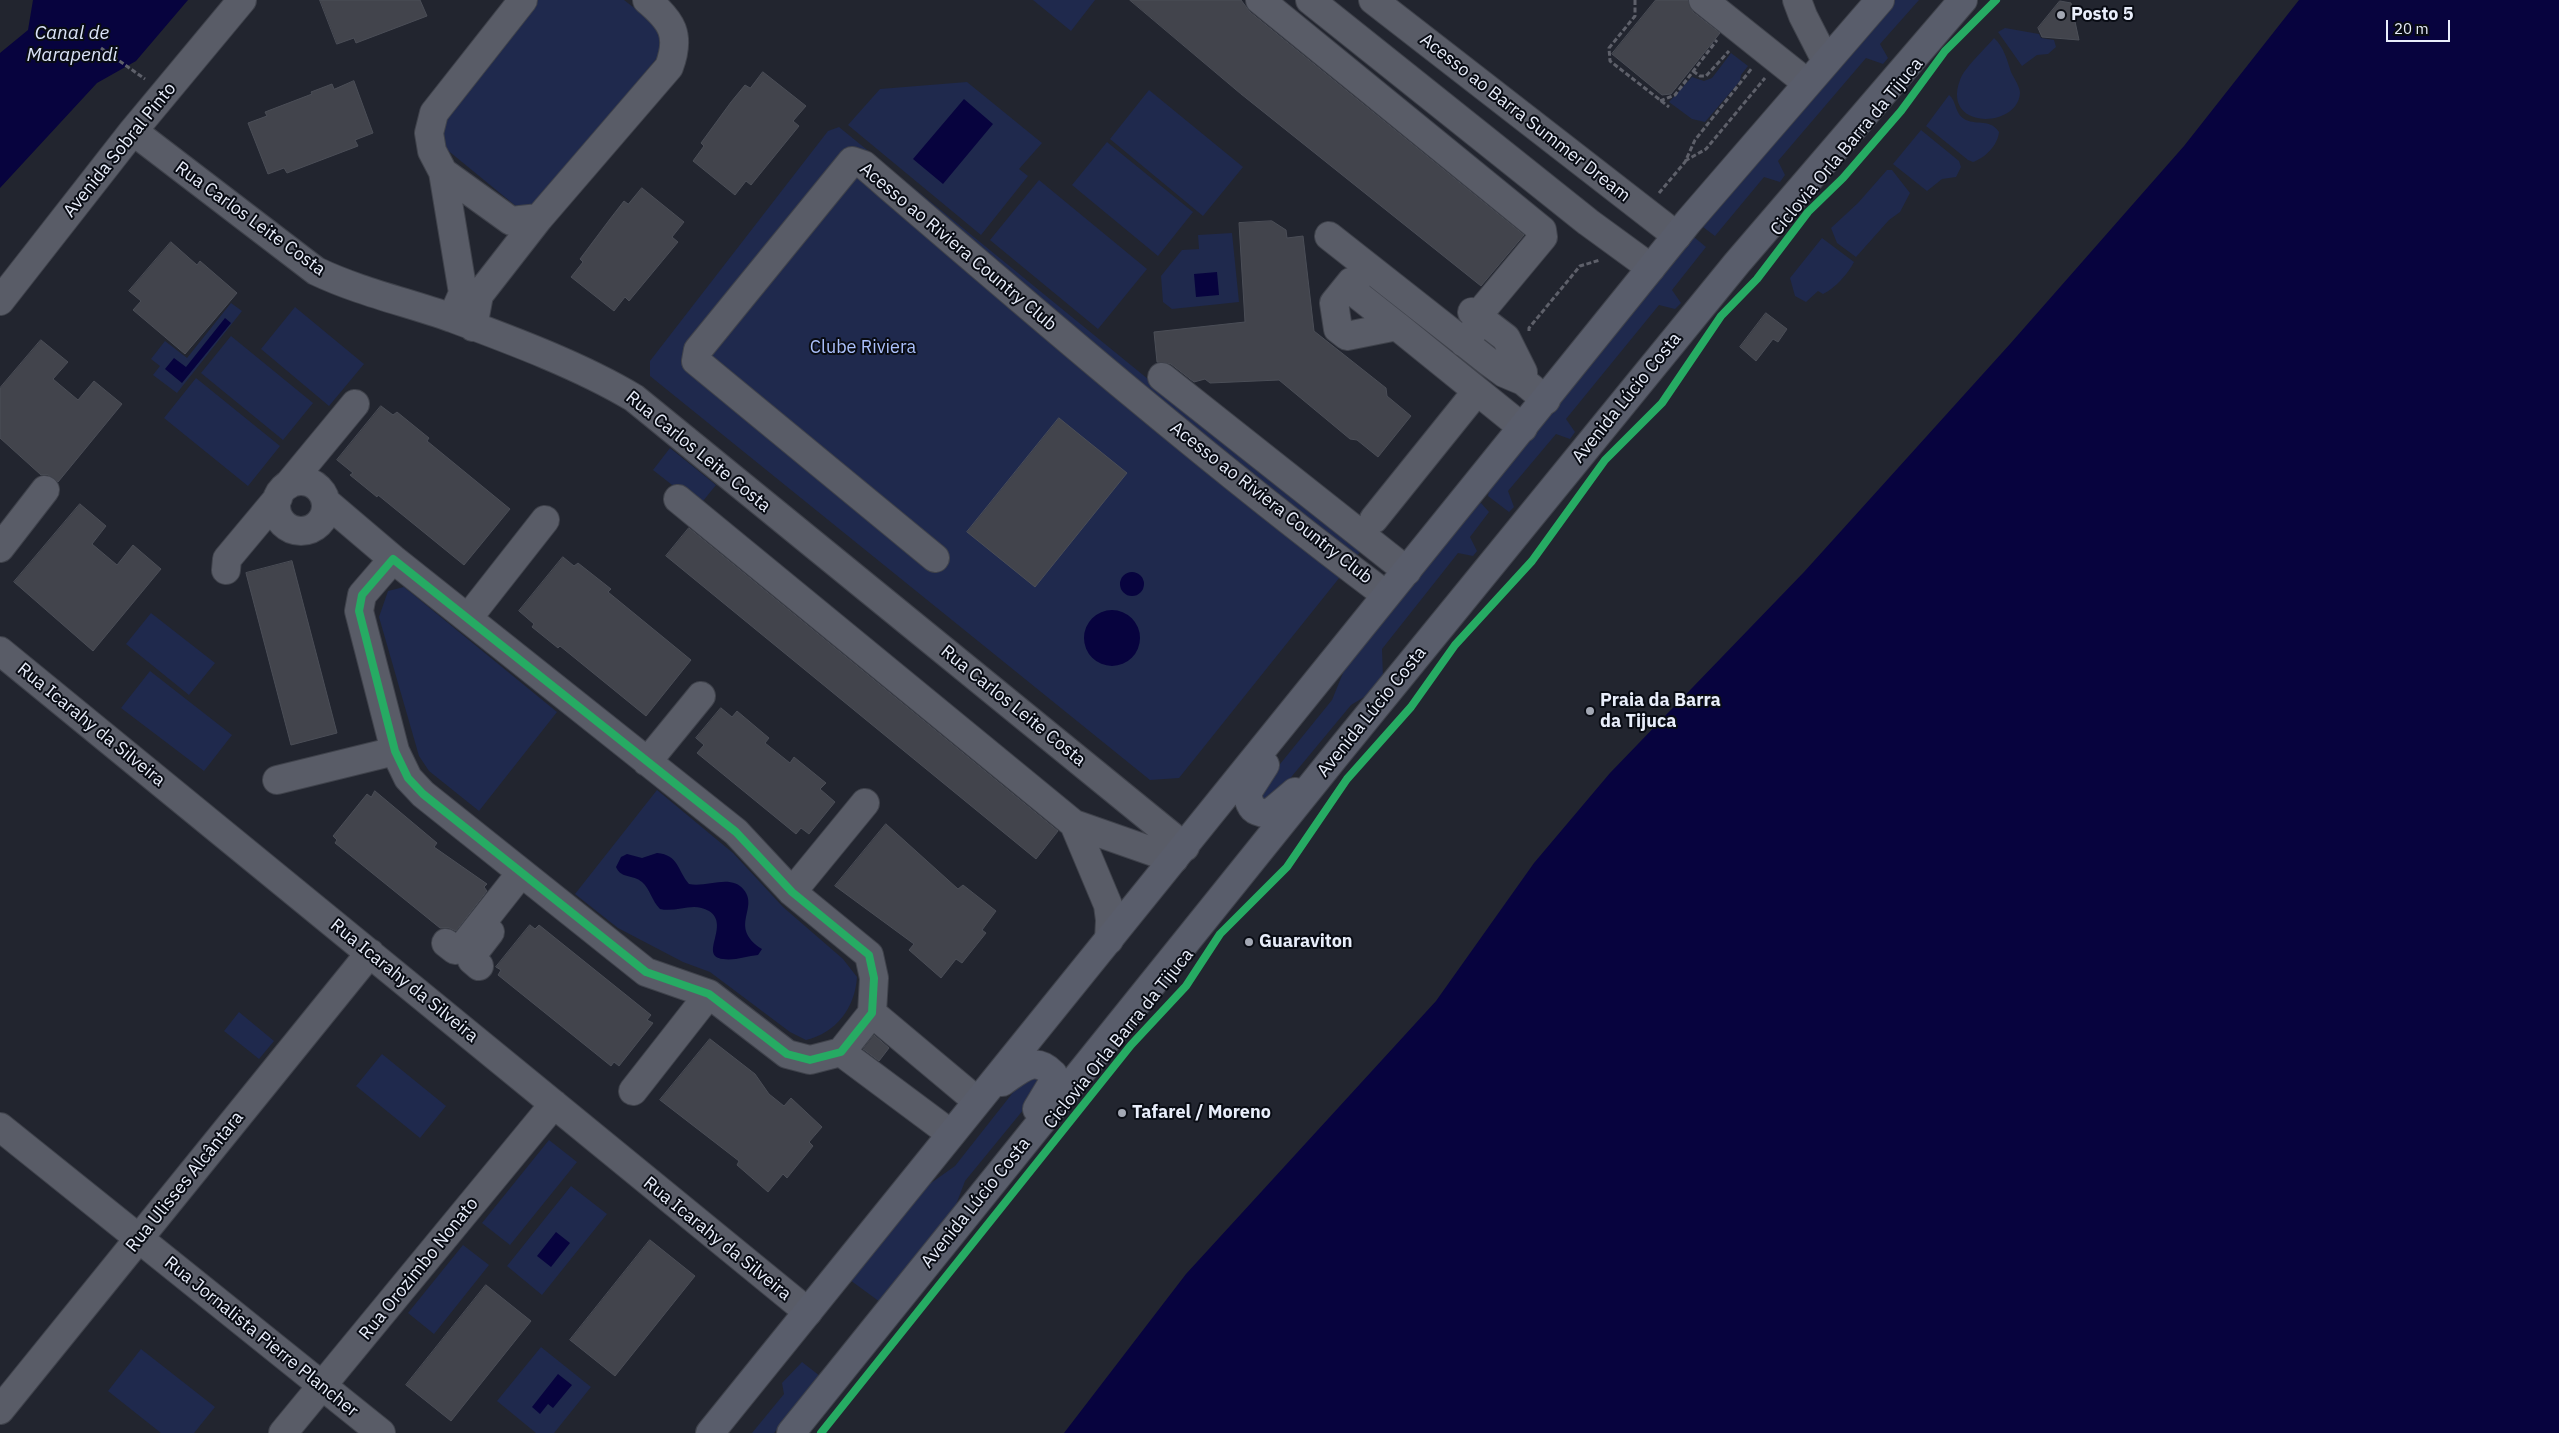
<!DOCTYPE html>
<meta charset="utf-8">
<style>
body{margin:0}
#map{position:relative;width:2559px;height:1433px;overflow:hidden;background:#22252f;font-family:"IBM Plex Sans",sans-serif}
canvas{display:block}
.scale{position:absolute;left:2386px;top:20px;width:64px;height:22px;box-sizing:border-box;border:2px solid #e9eefb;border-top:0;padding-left:6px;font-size:15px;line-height:18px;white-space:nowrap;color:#e9eefb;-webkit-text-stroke:4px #090c14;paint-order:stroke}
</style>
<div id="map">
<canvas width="2559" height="1433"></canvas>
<div class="scale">20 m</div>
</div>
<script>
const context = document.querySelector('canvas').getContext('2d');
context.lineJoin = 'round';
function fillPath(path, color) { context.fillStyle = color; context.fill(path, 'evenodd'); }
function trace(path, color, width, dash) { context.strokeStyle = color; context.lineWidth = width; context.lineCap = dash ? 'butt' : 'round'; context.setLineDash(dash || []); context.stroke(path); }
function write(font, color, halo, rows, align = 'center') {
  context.font = font + ' "IBM Plex Sans",sans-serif'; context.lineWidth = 4; context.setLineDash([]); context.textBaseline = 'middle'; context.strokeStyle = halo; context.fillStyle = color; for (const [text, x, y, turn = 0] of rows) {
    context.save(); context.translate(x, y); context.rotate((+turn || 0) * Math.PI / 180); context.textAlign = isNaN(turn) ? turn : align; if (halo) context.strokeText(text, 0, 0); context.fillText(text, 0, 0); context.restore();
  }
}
fillPath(new Path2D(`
 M537 0H624L665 32 661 53 537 204 517 207 440 144 443 117Z
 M1033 0H1095L1071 31Z
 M1895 0H1919L1880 44 1888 58 1883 64 1866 58 1778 161 1785 175 1780 182 1764 177 1715 236 1703 227Z
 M2005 28 2039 34 2041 38 2054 40 2056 47 2048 54 2037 55 2022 66 1998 32Z
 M1994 38C2004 47 2007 60 2011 72 2014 78 2020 87 2020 93 2018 129 1941 130 1960 80 1964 68 1985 49 1994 38Z
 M1731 53 1748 66 1741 75 1740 81 1705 122 1692 119 1669 102 1692 77 1704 81 1712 78Z
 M967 82 1042 143 1019 169 1028 176 981 235 848 125 880 89Z
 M1149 90 1243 167 1203 216 1110 139Z
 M1949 95C1957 101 1954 114 1966 120 1977 125 1991 119 1999 132 1998 145 1985 158 1973 162L1968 160 1926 126Z
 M839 127 1360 552 1179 778 1150 780 650 376V361L828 131Z
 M1921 130 1959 161 1961 167 1956 177 1942 179 1927 191 1893 164Z
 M1107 142 1193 212 1158 256 1072 185Z
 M1887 170H1892L1910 193 1900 212 1889 220 1856 257 1837 243 1831 228 1858 203Z
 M1039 180 1147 269 1098 329 990 240Z
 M1232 233 1239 302 1172 309 1163 302 1161 276 1182 250 1199 249 1198 235Z
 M1694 237 1706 247 1672 290 1681 303 1675 309 1659 305 1566 419 1575 432 1570 439 1556 434 1508 491 1514 507 1509 512 1488 496 1489 490Z
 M1822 238 1854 262C1848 274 1835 288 1823 294L1818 291 1806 302 1795 296 1790 278Z
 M231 303 242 311 177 393 153 375 160 366 151 359 165 341 187 358Z
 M295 307 364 364 329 406 261 349Z
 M231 336 313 403 283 440 201 373Z
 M196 378 280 446 248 486 164 418Z
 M670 448 716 485 699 506 653 470Z
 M1481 503 1489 512 1470 537 1477 551 1473 556 1458 553 1382 649 1383 678 1369 694 1351 705 1273 799 1264 802 1259 790 1332 700 1345 668 1475 506Z
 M404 587 557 712 479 811 429 771 419 756 379 617 388 591Z
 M151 613 215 663 189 695 126 644Z
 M150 671 232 735 204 771 121 708Z
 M657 790 733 853 783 907 843 959 857 977C855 1008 836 1033 806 1040L790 1032 710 972 683 962 618 928 575 894Z
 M239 1012 274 1041 259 1059 224 1031Z
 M382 1054 446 1106 420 1138 356 1086Z
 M1026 1076 1038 1077 1042 1087 965 1181 954 1210 880 1302 850 1280 924 1188 955 1166Z
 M549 1140 577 1162 510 1245 482 1223Z
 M571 1186 607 1214 542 1295 507 1266Z
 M463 1245 489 1265 434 1334 408 1313Z
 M541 1347 591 1387 554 1433H536L497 1401Z
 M141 1349 215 1407 194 1433H161L108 1391Z
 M802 1362 820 1376 774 1433H752L784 1394 782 1383Z`), '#1f294d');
fillPath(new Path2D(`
 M33 0H188L136 61 97 83 0 188V53L28 30Z
 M2299 0H2559V1433H1064L1186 1274 1436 1001 1534 863 1610 773 1804 572 2010 344 2184 146Z
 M964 99 993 124 943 184 913 159Z
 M1217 272 1219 295 1196 297 1194 274Z
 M225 318 231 323 182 383 165 369 174 358 186 367Z
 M1120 584a12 12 0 1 1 24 0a12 12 0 1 1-24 0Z
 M1084 638a28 28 0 1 1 56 0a28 28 0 1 1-56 0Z
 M657 853C679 855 677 870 689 884 707 888 731 873 744 890 759 909 728 927 762 949L758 955C747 956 734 961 723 959 698 956 731 925 709 911 693 901 677 913 660 909 652 901 650 889 642 882 633 874 621 879 616 867L621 857 627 854 642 858Z
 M556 1232 570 1243 551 1267 537 1256Z
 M558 1374 572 1385 553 1408 548 1404 540 1414 532 1407Z`), '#07033e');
const building = new Path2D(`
 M320 0H420L427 16 356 43 354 38 337 44Z
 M1130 0H1241L1250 12 1524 235 1481 286 1241 94Z
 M1656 0H1688L1693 12 1720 33 1671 94 1662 95 1612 54Z
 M2060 1 2071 3 2079 40 2042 37 2038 28Z
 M763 72 806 106 793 121 799 126 751 185 746 181 735 195 693 161 704 146 701 143 731 102 745 85 750 88Z
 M354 81 373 133 355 140 358 146 287 173 284 168 268 174 248 123 267 116 265 112 312 94 311 92 332 84 334 89Z
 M642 188 684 222 672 237 678 242 629 301 625 297 614 311 571 277 583 262 580 259 610 219 624 201 628 204Z
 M1272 221 1286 230 1287 238 1303 236 1314 331 1386 388 1387 396 1411 416 1378 457 1357 440 1350 439 1279 380 1210 383 1205 379 1194 382 1171 364 1157 362 1154 332 1245 322 1239 223Z
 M171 242 197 265 200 261 237 293 185 354 133 310 141 301 129 291Z
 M1766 313 1787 329 1778 342 1773 339 1756 361 1740 347Z
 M41 340 68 362 53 379 78 400 94 381 122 404 58 482 48 475H41L0 438V388Z
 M381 406 393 415 397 412 429 438 427 441 510 509 464 565 378 495 377 497 350 475 353 473 337 460Z
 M1059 418 1127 473 1035 587 967 532Z
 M80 504 106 526 92 544 117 565 133 545 161 569 93 651 14 582Z
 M689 528 1058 831 1036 859 666 556Z
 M563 557 574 566 578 563 611 589 608 592 691 660 646 716 560 646 558 648 532 627 534 624 519 611Z
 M292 561 337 733 291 745 246 573Z
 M721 708 732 717 737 711 769 738 765 743 790 763 794 757 826 783 820 789 835 802 809 834 801 828 796 834 697 753 704 745 696 738Z
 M375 791 437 843 434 847 487 884 484 887 487 891 456 931 449 928H440L335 843 337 840 333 836 367 794 371 797Z
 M886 824 958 889 963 885 996 911 982 930 986 933 962 963 956 959 941 978 909 950 914 944 835 886Z
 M530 925 535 929 539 925 651 1015 647 1020 653 1023 619 1066 614 1062 611 1066 498 975 501 970 496 967Z
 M874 1035 889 1048 879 1061 863 1049Z
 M710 1039 755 1074 769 1094 784 1106 791 1098 822 1127 809 1142 813 1146 787 1178 783 1174 768 1192 737 1165 739 1161 660 1100Z
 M650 1240 695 1276 615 1376 570 1340Z
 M486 1285 531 1321 451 1421 406 1385Z`);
fillPath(building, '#42444c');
trace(building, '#4b4e57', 1);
const minor = new Path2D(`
 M523 0 434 113 429 133 432 151 443 172 511 221 539 218 669 67C681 35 672 21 647 0
 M1260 0 1542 230 1543 237 1483 309 1481 321 1464 343
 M1310 0 1588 222 1651 268
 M1373 0 1677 236
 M1703 0 1807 83
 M1797 0 1803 16 1826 61
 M133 131 316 271C360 292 407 302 452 318 511 340 581 366 634 398L1185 847
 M443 172 463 293 452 318
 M1329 236 1489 362 1504 373 1523 381 1546 400
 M1351 282 1359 296 1397 326 1347 336 1338 329 1334 303Z
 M0 301 133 131 242 0
 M1472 312 1506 338 1523 372V381
 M1397 326 1523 428
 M473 327 479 295 539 218
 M1162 377 1407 571
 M276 506a25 25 0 1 1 50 0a25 25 0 1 1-50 0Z
 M288 485 355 404
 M678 499 1074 824 1174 859
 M326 502 393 559 736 832 792 892 869 955 874 978 872 1013 841 1052 810 1060 787 1054 709 994 646 972 423 794 408 778 395 751 359 611 362 595 393 559
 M1374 519 1477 391
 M0 548 45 490
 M935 558 696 361 698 350 852 161 864 165C1035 312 1206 460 1386 595
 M226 570 227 559 278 498
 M468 618 545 520
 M0 651 808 1312
 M647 762 701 696
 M277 780 395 751
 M1074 824 1108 905 1110 920 1109 940
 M792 892 865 803
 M446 943 455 950 461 949 521 873
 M479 966 472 960 473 954 490 932
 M872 1013 977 1101
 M841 1052 951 1134
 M633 1091 709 994
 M0 1127 381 1433
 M0 1410 370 953
 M283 1433 554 1104`);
const major = new Path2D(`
 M1265 765 1247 793C1250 808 1253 812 1269 814L1295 792
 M1002 1082C1020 1070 1034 1054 1053 1074L1052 1084 1037 1109
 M710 1433 1688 222 1880 0
 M791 1433 1341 749 1737 263 1963 0`);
trace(minor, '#3f424b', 30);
trace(major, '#3f424b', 30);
trace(new Path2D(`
 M1635 0V16L1609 48 1610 61 1669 107
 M101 48 145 79
 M1693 71 1700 76H1706L1729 51
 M1660 101 1675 95 1717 40
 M1685 161 1706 149 1765 78
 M1659 193 1685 162 1695 140 1752 68
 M1529 331V328L1580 266 1600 260`), '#5e606a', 3, [5, 2.5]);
trace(minor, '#595c67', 28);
trace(major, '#595d6b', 28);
trace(new Path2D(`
 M393 559 736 832 792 892 869 955 874 978 872 1013 841 1052 810 1060 787 1054 709 994 646 972 423 794 408 778 395 751 359 611 362 595Z
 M821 1433 1131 1045 1186 986 1220 934 1287 867 1347 779 1411 707 1455 645 1532 561 1605 460 1662 403 1721 316 1757 279 1808 212 1843 178 1901 111 1945 51 1996 0`), '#26ab63', 8);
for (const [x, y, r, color] of [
 [2061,15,5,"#a3a8b4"],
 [1590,711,5,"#a3a8b4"],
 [1249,942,5,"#a3a8b4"],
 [1122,1113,5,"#a3a8b4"]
]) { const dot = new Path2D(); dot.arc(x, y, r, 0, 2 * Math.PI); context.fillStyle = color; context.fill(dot); trace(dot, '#090c14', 2); }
write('bold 18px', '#e9eefb', '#090c14', [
 ["Posto 5",2071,15],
 ["Praia da Barra",1600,701],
 ["da Tijuca",1600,722],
 ["Guaraviton",1259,942],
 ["Tafarel / Moreno",1132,1113]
], 'left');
write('18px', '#e9eefb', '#090c14', [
 ["Acesso ao Barra Summer Dream",1525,118,38],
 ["Ciclovia Orla Barra da Tijuca",1847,147,-50],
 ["Avenida Sobral Pinto",120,150,-51],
 ["Rua Carlos Leite Costa",250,219,36],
 ["Acesso ao Riviera Country Club",958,247,40],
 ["Avenida Lúcio Costa",1627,398,-51],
 ["Rua Carlos Leite Costa",698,452,39],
 ["Acesso ao Riviera Country Club",1271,503,38],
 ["Rua Carlos Leite Costa",1013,706,39],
 ["Avenida Lúcio Costa",1372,712,-51],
 ["Rua Icarahy da Silveira",91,725,39],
 ["Rua Icarahy da Silveira",404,981,39],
 ["Ciclovia Orla Barra da Tijuca",1119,1039,-51],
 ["Rua Ulisses Alcântara",185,1182,-51],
 ["Avenida Lúcio Costa",976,1203,-51],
 ["Rua Icarahy da Silveira",717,1239,39],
 ["Rua Orozimbo Nonato",419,1269,-51],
 ["Rua Jornalista Pierre Plancher",261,1337,39]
]);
write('18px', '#acc1fc', '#090c14', [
 ["Clube Riviera",863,348]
]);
write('italic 19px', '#dce4f9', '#090c14', [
 ["Canal de",72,34],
 ["Marapendi",72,56]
]);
</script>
